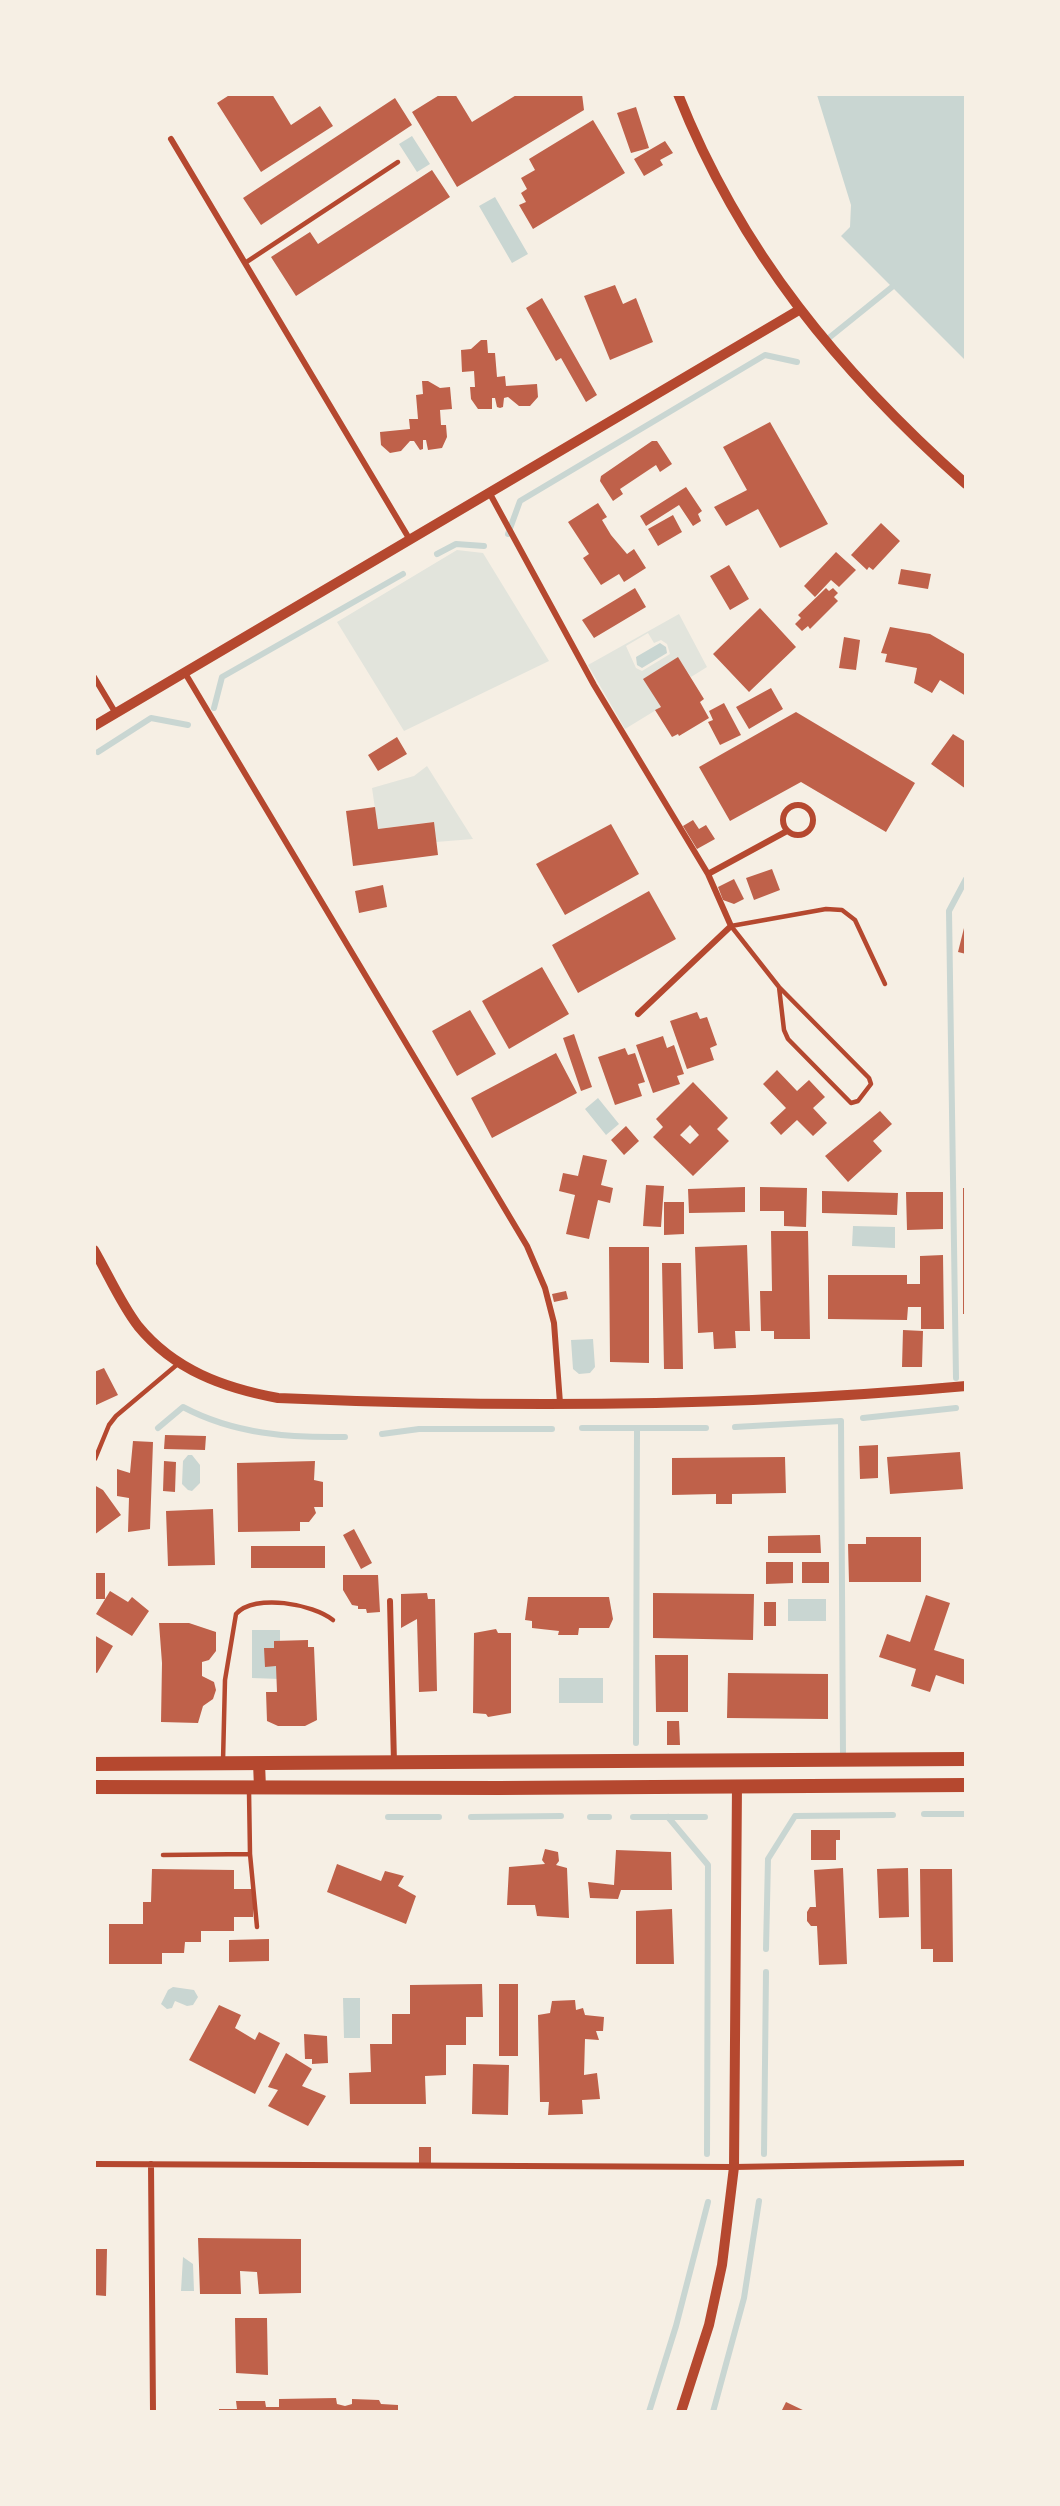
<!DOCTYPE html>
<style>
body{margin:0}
#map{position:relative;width:1060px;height:2506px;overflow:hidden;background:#f6efe4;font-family:"Open Sans",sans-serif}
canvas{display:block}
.frame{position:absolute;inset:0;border:96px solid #f6efe4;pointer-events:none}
</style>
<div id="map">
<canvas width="1060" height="2506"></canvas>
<div class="frame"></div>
</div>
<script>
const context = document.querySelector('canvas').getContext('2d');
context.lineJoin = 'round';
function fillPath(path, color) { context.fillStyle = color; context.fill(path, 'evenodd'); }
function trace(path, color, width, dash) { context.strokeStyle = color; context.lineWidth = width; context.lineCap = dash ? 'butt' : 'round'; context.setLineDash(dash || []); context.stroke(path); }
fillPath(new Path2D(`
 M457 550 483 553 549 661 404 731 337 622Z
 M679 614 707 667 691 677 678 658 644 679 661 707 625 729 588 665ZM648 633 654 643 661 640 667 644 670 654 642 671 636 668 626 646Z
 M427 766 473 839 436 842 433 822 378 829 372 788 414 776Z`), '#e2e4dc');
fillPath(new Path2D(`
 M817 95H965V360L841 236 850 227 851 205Z
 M412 136 430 164 417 172 399 144Z
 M495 197 528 254 512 263 479 206Z
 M660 643 666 647 667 653 642 668 637 665 636 657Z
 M598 1098 619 1124 606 1135 585 1109Z
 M853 1226 895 1227V1248L852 1246Z
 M593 1339 595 1367 590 1373 579 1374 573 1369 571 1340Z
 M188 1455H192L200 1465V1483L192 1491 188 1490 182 1484 183 1461Z
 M788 1599H826V1621H788Z
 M252 1630H280V1679L252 1678Z
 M559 1678H603V1703H559Z
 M173 1987 194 1990 198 1997 193 2005 187 2006 175 2001 172 2008 167 2009 161 2004 168 1990Z
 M343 1998H360V2038H344Z
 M183 2257 193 2264 194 2291H181Z`), '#c9d6d2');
trace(new Path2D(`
 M830 337 892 287
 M508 534 520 501 765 355 797 362
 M437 554 456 544 484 546
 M214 708 222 677 403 574
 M98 752 151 718 188 725
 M956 1378 949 911 966 879
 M863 1418 956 1408
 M735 1427 841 1421 843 1755
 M158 1428 183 1407C234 1434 289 1438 345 1437
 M582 1428H706
 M382 1434 419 1429H552
 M636 1743 637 1429
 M924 1814H966
 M388 1817H439
 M471 1817 561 1816
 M590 1817H609
 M633 1817H705
 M668 1817 708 1865 707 2154
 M766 1949 768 1859 795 1816 893 1815
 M764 2154 766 1972
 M649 2412 676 2326 708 2202
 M713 2412 744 2298 759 2201`), '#c9d6d2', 6);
fillPath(new Path2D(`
 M231 94H272L291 125 320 106 333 126 261 172 217 103Z
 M441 94H455L472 122 518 94H582L584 110 457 187 412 112Z
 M395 98 412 125 261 225 243 198Z
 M636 107 649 148 631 153 617 113Z
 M593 120 625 173 533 229 519 205 526 202 521 193 527 189 521 178 535 170 529 159Z
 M665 141 673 153 660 160 663 165 644 176 634 159Z
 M432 170 450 197 296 296 271 257 310 232 318 244Z
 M615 285 623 304 636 298 653 342 610 360 584 296Z
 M542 298 597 395 586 402 561 358 556 361 526 308Z
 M481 340H487L488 353H495L497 377 505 376 506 386 537 384 538 397 530 406H519L508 397 504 398 503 407 500 408 497 407 495 398H492V409H478L471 399 470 387H475L474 371 462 372 461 350 471 349Z
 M422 381H428L440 388 450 387 452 409 440 410 441 425H446L447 437 442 448 428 450 426 440H423V449L420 450 414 441H410L401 451 390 453 381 445 380 432 410 429 409 419H418L416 395 423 394Z
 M770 422 828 524 780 548 758 509 726 526 714 507 747 490 723 447Z
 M652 441H657L672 464 660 472 656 465 620 489 623 494 613 501 600 481 601 476Z
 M686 487 702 511 698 514 701 521 693 526 679 505 646 526 640 516Z
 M598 503 607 517 602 520 611 535 627 554 634 549 646 568 624 582 619 574 601 585 583 558 589 554 568 522Z
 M673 515 682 532 658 546 648 529Z
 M881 523 900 541 873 570 869 567 867 570 851 555Z
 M836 552 856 570 839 587 831 580 815 597 804 586Z
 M729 565 749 599 730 610 710 576Z
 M901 569 931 574 928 589 898 584Z
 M635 588 646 607 594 638 582 620Z
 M826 588 829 591 833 588 838 593 834 597 838 601 810 629 808 626 802 631 795 624 801 618 798 615Z
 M760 608 796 647 749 692 713 654Z
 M890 627 930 634 966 655V696L940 680 932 693 914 683 917 668 885 662 887 654 881 653Z
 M844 637 860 640 856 670 839 668Z
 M678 657 704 699 700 702 709 718 679 736 678 734 672 737 655 710 661 707 643 679Z
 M771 688 783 709 749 729 736 707Z
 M724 703 741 735 720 745 708 722 713 720 709 711Z
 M796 712 915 783 886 832 801 782 730 821 699 767Z
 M953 734 966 742V789L931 764Z
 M397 737 407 754 378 771 368 755Z
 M375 807 378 829 434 822 438 855 353 866 346 811Z
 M693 820 699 829 706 825 715 839 697 849 683 826Z
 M611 824 639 874 565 915 536 864Z
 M772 869 780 890 754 900 746 878Z
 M734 879 744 899 734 904 723 900 718 887Z
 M383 885 387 907 359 913 355 891Z
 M649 891 676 939 578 993 552 945Z
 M965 924 966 925V954L958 952Z
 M542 967 569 1014 509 1049 482 1001Z
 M470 1010 496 1054 457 1076 432 1031Z
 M697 1012 700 1019 707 1017 717 1045 710 1048 714 1060 687 1069 670 1021Z
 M574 1034 592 1087 581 1091 563 1038Z
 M663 1036 667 1048 674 1045 684 1074 677 1076 680 1084 653 1093 636 1045Z
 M625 1048 628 1055 635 1053 645 1082 638 1084 642 1096 615 1105 598 1057Z
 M556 1053 577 1093 492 1138 471 1098Z
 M777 1070 797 1091 809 1080 825 1097 813 1108 827 1123 813 1136 797 1120 781 1135 770 1123 786 1108 763 1084Z
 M693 1082 728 1118 717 1129 729 1141 693 1176 653 1137 663 1127 656 1119ZM690 1125 699 1135 690 1144 680 1135Z
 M880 1111 892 1124 873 1141 882 1151 848 1182 825 1156Z
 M626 1126 639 1141 624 1155 611 1140Z
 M583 1155 607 1160 601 1185 613 1188 610 1203 598 1200 589 1239 566 1234 575 1195 559 1191 563 1173 578 1176Z
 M646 1185 664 1186 661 1227 643 1226Z
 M745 1187V1212L689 1213 688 1189Z
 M760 1187 807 1188 806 1227 784 1226V1211H760Z
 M963 1188H966V1314H963Z
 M822 1191 898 1193 897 1215 822 1213Z
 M906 1192H943V1229L907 1230Z
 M664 1202H684V1234L664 1235Z
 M771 1231H808L810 1339H774V1331H761L760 1291H772Z
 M747 1245 750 1331H735L736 1348 714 1349 713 1332 698 1333 695 1247Z
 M609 1247H649V1363L610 1362Z
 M943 1255 944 1329H921V1307H908L907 1320 828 1319V1275H907V1284H920V1256Z
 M662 1263H681L683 1369H664Z
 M566 1291 568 1299 554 1302 552 1294Z
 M903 1330 923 1331 922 1367H902Z
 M104 1368 118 1395 94 1406V1372Z
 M165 1435 206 1436 205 1450 164 1449Z
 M133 1441 153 1442 150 1529 128 1532 129 1498 117 1496V1469L130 1473Z
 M878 1445V1478L860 1479 859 1446Z
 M960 1452 963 1489 890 1494 887 1457Z
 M785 1457 786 1493 732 1494V1504H716V1494L672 1495V1458Z
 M164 1461 176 1462 175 1492 163 1491Z
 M315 1461 314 1480 323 1482V1507H314L316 1513 309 1522H300V1531L238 1532 237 1463Z
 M94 1485 103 1490 121 1515 94 1535Z
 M213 1509 215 1565 168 1566 166 1511Z
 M354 1529 372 1563 361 1569 343 1535Z
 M820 1535 821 1553H768V1536Z
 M866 1537H921V1582H849L848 1544H866Z
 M251 1546H325V1568H251Z
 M766 1562H793V1583L766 1584Z
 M802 1562H829V1583H802Z
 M94 1573H105V1599H94Z
 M343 1575H378L380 1612 367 1613 366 1609H358V1606L352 1605 343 1590Z
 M110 1591 128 1602 132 1597 149 1611 132 1636 96 1614Z
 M427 1593 428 1599H435L437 1691 419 1692 417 1619 401 1628V1594Z
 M653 1593 754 1594 753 1640 653 1638Z
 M926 1595 950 1603 934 1650 966 1660V1685L936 1675 930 1692 911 1686 916 1669 879 1657 887 1634 910 1642Z
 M528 1597H609L613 1619 609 1628H579L578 1635H558L559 1631 532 1628V1621L525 1620Z
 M764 1602H776V1626H764Z
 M159 1623H189L216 1632V1651L209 1660 202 1662V1676L214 1682 216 1690 213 1699 203 1706 198 1723 161 1722 162 1663Z
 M496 1629 498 1633H511V1713L488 1717 486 1714 473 1713 474 1633Z
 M94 1635 113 1646 97 1673 94 1672Z
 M308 1640V1647H314L317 1720 305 1726H278L267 1721 266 1692H277L276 1666 265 1667 264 1648H274V1641Z
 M655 1655H688V1712H656Z
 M728 1673 828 1674V1719L727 1718Z
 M667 1721H679L680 1745H667Z
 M811 1830H840V1840H836V1860H811Z
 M545 1849 558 1852 559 1861 556 1865 567 1868 569 1918 537 1916 535 1905H507L509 1867 545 1864 542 1860Z
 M616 1850 671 1852 672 1890H621L618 1899 590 1898 588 1882 614 1885Z
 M337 1864 381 1881 385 1871 404 1876 398 1886 416 1896 406 1924 327 1892Z
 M843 1868 847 1964 819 1965 817 1926H811L807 1921V1912L810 1907H816L814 1870Z
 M908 1868 909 1917 879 1918 877 1869Z
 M152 1869 234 1870V1889H253V1917H234V1931H201V1942H185L184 1953H162V1964H109V1924H143V1902H151Z
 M920 1869H952L953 1962H933V1949H921Z
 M672 1909 674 1964H636V1911Z
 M269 1939V1961L229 1962V1940Z
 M482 1984 483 2017H466V2045H446V2075L425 2076 426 2104H350L349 2073 371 2072 370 2044H392V2014H410V1985Z
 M499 1984H518V2056H499Z
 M575 2000 576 2010 583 2008 585 2015 604 2017 603 2031H596L599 2040 585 2039 584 2075 597 2073 600 2099 582 2100 583 2114 548 2115 549 2102H540L538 2015 550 2013 552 2001Z
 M219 2005 241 2015 235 2028 255 2040 259 2032 280 2043 255 2094 189 2060Z
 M304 2034 327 2036 328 2063 312 2064V2059H305Z
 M286 2053 312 2069 302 2086 326 2096 308 2126 268 2106 278 2090 268 2087Z
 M473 2064 509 2065 508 2115 472 2114Z
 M419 2147H431V2163H419Z
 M198 2238 301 2239V2293L259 2294 257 2272 240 2271 241 2294H200Z
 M94 2249H107L106 2296 94 2295Z
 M235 2318H267L268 2375 236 2373Z
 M336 2398 337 2404 345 2406 352 2404V2399L379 2400 381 2404 398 2405V2412H219V2409H237L236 2401H265L266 2407H279V2399Z
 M786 2402 807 2412H781Z`), '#bf614a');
trace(new Path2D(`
 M245 263 398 162
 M779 987 784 1030 788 1039 851 1103 858 1101 871 1084 869 1078 779 987 731 926 826 909 842 910 855 920 885 984
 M95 1459 109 1425 116 1416 179 1363
 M223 1761 225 1680 236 1614C255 1593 313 1604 333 1620
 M249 1791 250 1854 257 1927
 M163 1855 250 1854`), '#b5482f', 4.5);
trace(new Path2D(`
 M171 139 410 540
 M489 492 594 685 708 874 731 926 638 1014
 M185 673 527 1246 545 1288 554 1323 560 1403
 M94 677 115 712
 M783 820a15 15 0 1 1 30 0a15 15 0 1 1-30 0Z
 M708 874 787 831
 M390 1601 394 1763
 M94 2164 734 2167 966 2163
 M151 2164 153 2412`), '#b5482f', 6);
trace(new Path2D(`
 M678 94C741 253 840 372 966 484
 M94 726 799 310
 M94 1250C108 1274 121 1304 138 1326 174 1370 224 1388 278 1398 507 1408 737 1407 966 1386
 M681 2412 709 2325 722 2265 734 2167 737 1785`), '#b5482f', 10);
trace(new Path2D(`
 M259 1763 260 1788`), '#b5482f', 12);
trace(new Path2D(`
 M94 1764 966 1759
 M94 1787 499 1788 966 1785`), '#b5482f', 14);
</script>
